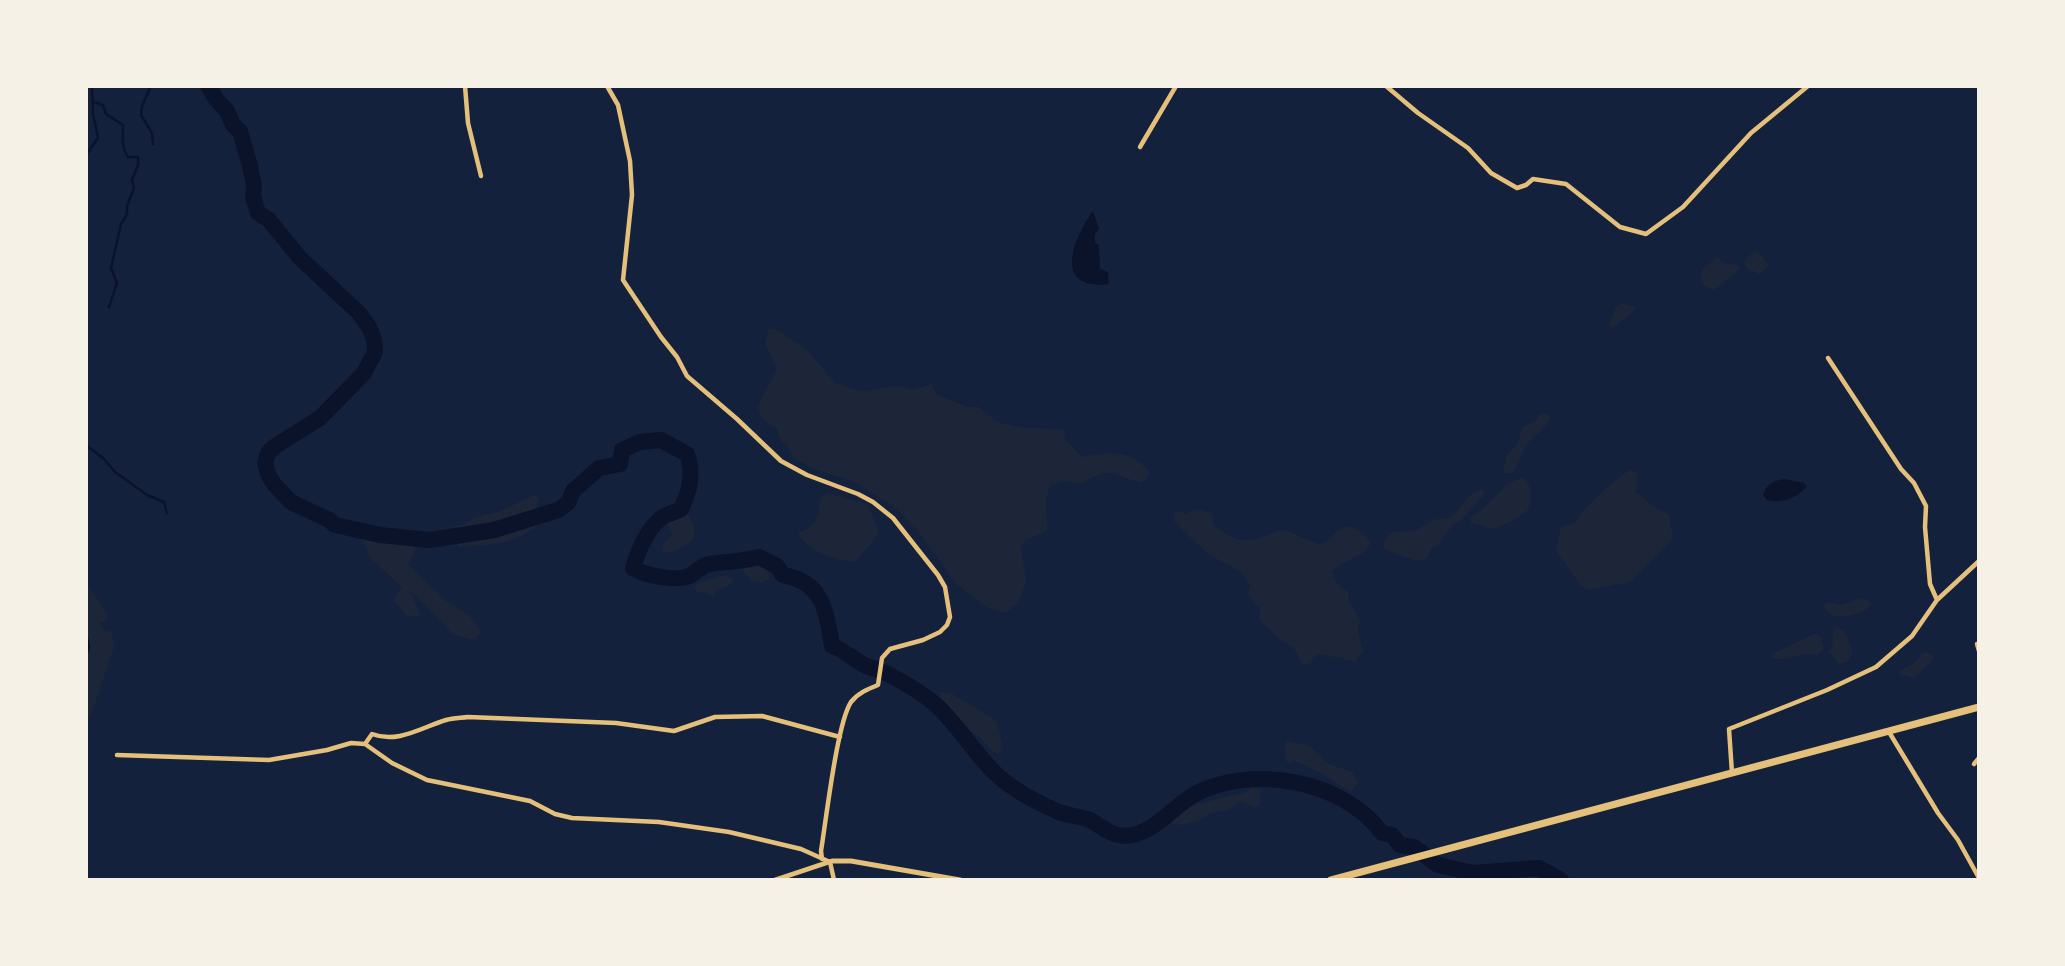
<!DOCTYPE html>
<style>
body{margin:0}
#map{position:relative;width:2065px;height:966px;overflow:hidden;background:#14213d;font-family:"Fira Sans Condensed",sans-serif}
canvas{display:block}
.frame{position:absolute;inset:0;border:88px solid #f6f1e7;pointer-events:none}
</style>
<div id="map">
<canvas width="2065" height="966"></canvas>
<div class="frame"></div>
</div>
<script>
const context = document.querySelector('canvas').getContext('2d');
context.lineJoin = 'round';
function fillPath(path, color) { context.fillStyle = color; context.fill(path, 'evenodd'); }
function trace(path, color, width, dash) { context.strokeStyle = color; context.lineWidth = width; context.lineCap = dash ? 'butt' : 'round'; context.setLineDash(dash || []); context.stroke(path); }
fillPath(new Path2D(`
 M1758 251 1769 265 1760 274 1746 268 1744 263 1751 254Z
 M1717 257 1723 263 1737 265 1740 269 1714 290 1704 286 1701 280 1702 270Z
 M1621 303 1634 306 1635 310 1613 328 1609 325 1616 307Z
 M769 328 779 331 808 351 835 383 852 389 866 391 895 386 914 390 932 384 937 395 968 407H979L997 422 1024 428 1063 429 1065 439 1082 457C1107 451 1131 450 1149 471L1147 479 1141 483C1109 473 1112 466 1080 484L1065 481 1050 485C1044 500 1048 515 1047 531L1026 540 1021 548 1026 581 1019 602 1005 613 988 608 955 583 922 536 896 508 853 481 817 470 793 458 788 447 781 441 777 429 763 420 758 408C762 393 771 383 777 369L765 344Z
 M1541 413H1546L1551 417C1546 428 1536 434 1528 443 1521 451 1520 463 1512 473H1503L1506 456 1518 444 1522 428 1535 421Z
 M1629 470 1638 473 1636 492 1653 506 1669 515 1673 539 1630 582 1588 590 1581 586 1556 551 1561 526 1574 524C1587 502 1609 486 1629 470Z
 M1523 477C1533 486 1532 498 1528 510 1519 516 1500 530 1489 528 1481 526 1479 523 1471 523V517L1485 507 1507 484Z
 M1484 489 1483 496 1461 520 1451 527 1440 543 1431 549 1427 558 1417 561C1405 557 1395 554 1384 549L1383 543 1390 533 1417 530 1433 520 1451 517C1463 507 1467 491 1484 489Z
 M827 493 869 505 879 534 855 562C835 559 807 552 798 533 818 526 818 517 821 498Z
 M534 495 539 498 536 511 541 521C521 544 488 546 459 547L457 542 461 539V533L438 535V531L464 524 473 518 501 511Z
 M1194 509 1211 513 1214 526C1234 539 1241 545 1265 536 1269 535 1275 531 1280 530 1295 530 1307 544 1322 544 1330 540 1335 532 1341 529 1353 522 1365 534 1371 543 1362 559 1345 559 1332 571L1336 582 1349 593 1348 601 1360 620 1358 631 1363 652 1355 661 1319 654 1313 658 1311 663 1303 665 1294 648 1280 640 1259 619 1260 608 1253 602 1248 592 1250 585C1239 565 1228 567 1211 555 1198 546 1185 532 1174 521L1175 513 1181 511 1185 515Z
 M686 512C704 535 693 544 669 553L662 550 663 544 672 535 668 523Z
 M360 536 399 539 416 547 409 565 446 601 468 614 481 631 475 640 454 635 410 590 421 617 407 616 393 600 402 587 372 560Z
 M758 562 765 566 769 578 763 583 752 581 743 572C745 565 751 563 758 562Z
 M726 575 732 579V584L717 590 714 597 704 592H697L694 587 699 583Z
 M88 585 107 613V621L99 622 105 632 111 630 114 647 90 718 86 714V589Z
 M1859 598 1868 600 1872 605C1858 617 1831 624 1823 605L1828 602 1843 605Z
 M1838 627 1845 632 1853 653 1847 662 1839 664 1829 652 1833 643V630Z
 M1816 633 1821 638 1824 649 1817 655C1801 651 1785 663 1772 658V654Z
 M1927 652 1933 655 1932 661 1914 678 1900 675 1899 672C1910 663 1912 669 1922 653Z
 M949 692 997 721 1003 749 999 754 992 751 979 736 959 726 948 705 940 698V693Z
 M1287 741 1309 746 1329 764 1352 772 1358 783 1351 792 1319 772 1295 761 1290 764 1286 761 1285 744Z
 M1252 787 1260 789V804L1254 808 1244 802H1239L1229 810 1210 813 1199 821 1181 825 1172 824 1173 818 1193 805 1246 792Z`), '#1d2539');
fillPath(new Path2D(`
 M1093 211 1099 229 1095 234V243L1099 245 1100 269 1108 272 1109 284C1052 291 1073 238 1093 211Z
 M1785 479 1804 483 1807 486C1798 498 1781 504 1767 500L1763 495C1766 484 1775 480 1785 479Z`), '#0b132b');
trace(new Path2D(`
 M151 86 142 106 141 115 152 133 153 144
 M94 102 103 105 106 114 123 125C123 136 121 147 128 157H138V165L132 180 134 188 127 206V214L121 224 111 268 117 283 109 307
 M86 155 98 138 93 114 92 86
 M86 179V186
 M86 445 104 459 115 472 147 495 164 502 167 513
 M86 633 89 647 86 656`), '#0b132b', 2.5);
trace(new Path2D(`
 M208 86 216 99 227 111 233 125 240 131 250 166 254 186 253 196 258 213 268 219 300 258 359 313 369 327 374 339 375 352 364 373 320 418 274 447 268 453 265 463 268 474 274 484 291 502 329 520 335 525 380 535 430 540 494 530 558 510 568 503 573 491 599 468 620 464 622 450 640 442 661 440 687 454C694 474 690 490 681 509 674 513 665 514 660 519 646 531 638 551 633 568 645 576 679 582 691 575 697 571 702 565 710 564 727 561 742 562 759 557L777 566 783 575C823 582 826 610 832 646 844 650 852 658 864 665 868 667 874 668 878 670 893 675 926 695 937 706 959 726 974 753 996 774 1013 790 1038 803 1059 812 1069 816 1080 816 1090 820 1100 825 1106 832 1118 835 1148 841 1172 807 1195 794 1253 764 1343 780 1382 833L1392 835 1400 845 1414 847 1438 865 1473 873 1539 868 1561 880`), '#0b132b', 16);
trace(new Path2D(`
 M465 86 468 123 481 176
 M607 86 618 105 630 161 632 195 623 280 661 337 677 357 687 376 737 419 781 461 807 475 858 494 873 502 893 518 938 575 945 587 950 617 947 625 940 632 923 640 890 649 882 658 878 685C868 689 858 693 851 702 837 723 826 821 821 851L822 859
 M1386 86 1418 113 1468 148 1491 173 1517 188 1526 185 1533 179 1566 184 1620 227 1646 234 1683 207 1751 133 1808 86
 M1140 147 1176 86
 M1828 358 1901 469 1914 483 1926 506 1925 527 1930 584 1937 600
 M1977 644 1979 651
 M1889 732 1938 813 1958 840 1979 878
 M365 744 372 734C398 744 422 727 446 720 453 718 461 718 468 717L616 723 674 731 715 717 762 716 840 737
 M117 755 269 760 327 750 351 743 365 744 392 763 427 780 530 801 555 814 572 818 659 822 729 832 801 849 830 862 834 880
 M1974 764 1979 758
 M1732 773 1729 729 1827 690 1876 667 1912 636 1937 600 1979 561`), '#e5c07b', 4.5);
trace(new Path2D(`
 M775 880 832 861H851L960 880`), '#e5c07b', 5);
trace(new Path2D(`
 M1331 880 1979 707`), '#e5c07b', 7);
</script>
